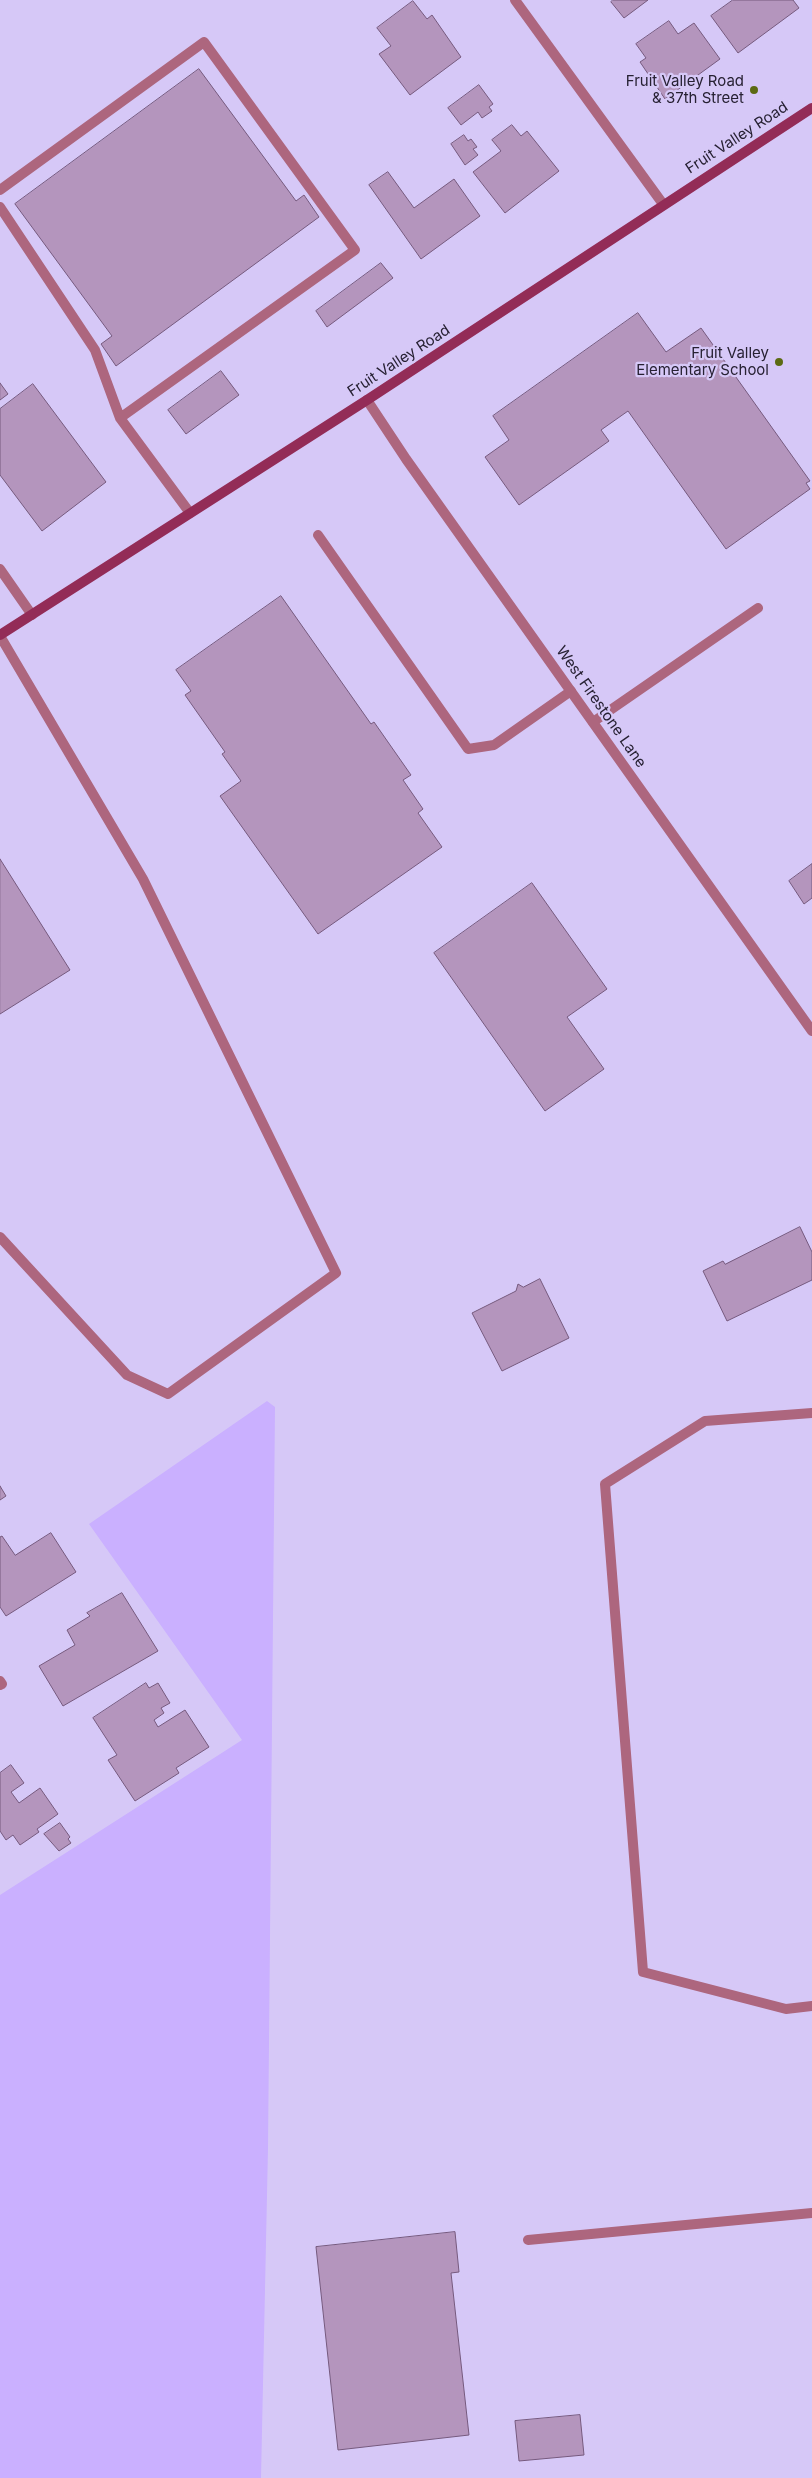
<!DOCTYPE html>
<style>
body{margin:0}
canvas{display:block;background:#d6c8f7}
</style>
<canvas width="812" height="2478"></canvas>
<script>
const context = document.querySelector('canvas').getContext('2d');
context.lineJoin = 'round';
function fillPath(path, color) { context.fillStyle = color; context.fill(path, 'evenodd'); }
function trace(path, color, width, dash) { context.strokeStyle = color; context.lineWidth = width; context.lineCap = dash ? 'butt' : 'round'; context.setLineDash(dash || []); context.stroke(path); }
function write(font, color, halo, rows, align = 'center') {
  context.font = font + ' Inter,sans-serif'; context.lineWidth = 4.5; context.setLineDash([]); context.textBaseline = 'middle'; context.strokeStyle = halo; context.fillStyle = color; for (const [text, x, y, turn = 0] of rows) {
    context.save(); context.translate(x, y); context.rotate((+turn || 0) * Math.PI / 180); context.textAlign = isNaN(turn) ? turn : align; if (halo) context.strokeText(text, 0, 0); context.fillText(text, 0, 0); context.restore();
  }
}
fillPath(new Path2D(`
 M267 1401 275 1407 268 2148 261 2478H0V1895L242 1740 89 1524Z`), '#cab0ff');
const building = new Path2D(`
 M613 0H648L624 18 611 2Z
 M733 0H793L799 8 738 53 711 16Z
 M413 1 427 19 432 15 461 57 410 95 379 54 391 46 377 28Z
 M669 21 678 34 694 23 720 59 665 99 640 62 646 58 636 44Z
 M199 69 296 201 304 195 319 217 116 366 101 344 112 336 15 204Z
 M479 85 493 104 489 107 492 111 482 118 478 112 461 125 448 108Z
 M512 125 521 136 527 131 559 171 505 213 473 172 501 151 492 140Z
 M464 135 468 141 471 139 477 147 473 149 478 155 465 165 451 144Z
 M388 172 414 208 454 179 480 216 421 259 369 185Z
 M381 263 393 278 327 327 316 311Z
 M638 313 666 352 701 328 810 481 806 483 810 489 726 549 628 411 601 430 609 441 519 505 485 457 509 440 493 416Z
 M221 371 239 395 186 434 168 410Z
 M0 383 8 394 0 400Z
 M33 384 106 482 42 531 0 475V409Z
 M281 596 371 724 374 722 411 775 403 780 423 809 418 813 442 847 318 934 220 796 241 781 222 754 225 752 185 695 191 691 176 670Z
 M0 859 70 970 0 1014Z
 M812 864V898L804 904 789 881Z
 M532 883 607 989 567 1017 604 1069 545 1111 434 953Z
 M800 1227 812 1252V1280L727 1321 703 1271 723 1261 725 1264Z
 M540 1279 569 1338 502 1371 472 1313 516 1291 518 1284 523 1287Z
 M0 1486 6 1496 0 1500Z
 M51 1533 76 1572 6 1616 0 1607V1537L2 1536 15 1555Z
 M122 1593 158 1651 63 1706 39 1666 75 1645 67 1630 90 1616 87 1613Z
 M146 1683 149 1688 158 1683 170 1703 161 1708 164 1713 154 1720 158 1727 185 1710 209 1747 176 1768 179 1773 135 1801 108 1760 117 1755 93 1718Z
 M11 1765 24 1783 11 1792 19 1803 40 1788 58 1814 37 1829 39 1832 20 1845 13 1835 6 1840 0 1831V1773Z
 M60 1823 70 1837 68 1839 71 1843 59 1851 44 1834Z
 M455 2232 459 2272 451 2273 469 2435 338 2450 316 2247Z
 M580 2415 584 2455 519 2461 515 2421Z`);
fillPath(building, '#b495bd');
trace(building, '#765a7e', 1);
trace(new Path2D(`
 M0 190 204 42 355 250 120 418
 M0 207 95 350 120 418 190 513
 M318 535 468 749 494 745 571 691
 M0 569 32 615
 M0 636 143 879 336 1273 168 1394 127 1375 0 1237
 M593 722 758 608
 M812 1413 705 1421 605 1484 643 1972 786 2009 812 2006
 M528 2240 812 2213`), '#ad667e', 10);
trace(new Path2D(`
 M515 0 663 204
 M367 400 406 459 812 1031
 M0 1681 2 1684 0 1685`), '#ad667e', 10);
trace(new Path2D(`
 M0 635 367 400 812 108`), '#932c57', 10);
for (const [x, y, r, color] of [
 [754,90,5,"#5c6a13"],
 [779,362,5,"#5c6a13"]
]) { const dot = new Path2D(); dot.arc(x, y, r, 0, 2 * Math.PI); context.fillStyle = color; context.fill(dot); trace(dot, '#d6c8f7', 2); }
write('15px', '#272133', '#d6c8f7', [
 ["Fruit Valley Road",744,81],
 ["& 37th Street",744,98],
 ["Fruit Valley",769,353],
 ["Elementary School",769,370]
], 'right');
write('15px', '#272133', '#d6c8f7', [
 ["Fruit Valley Road",737,138,-33],
 ["Fruit Valley Road",399,361,-33],
 ["West Firestone Lane",601,707,55]
]);
</script>
